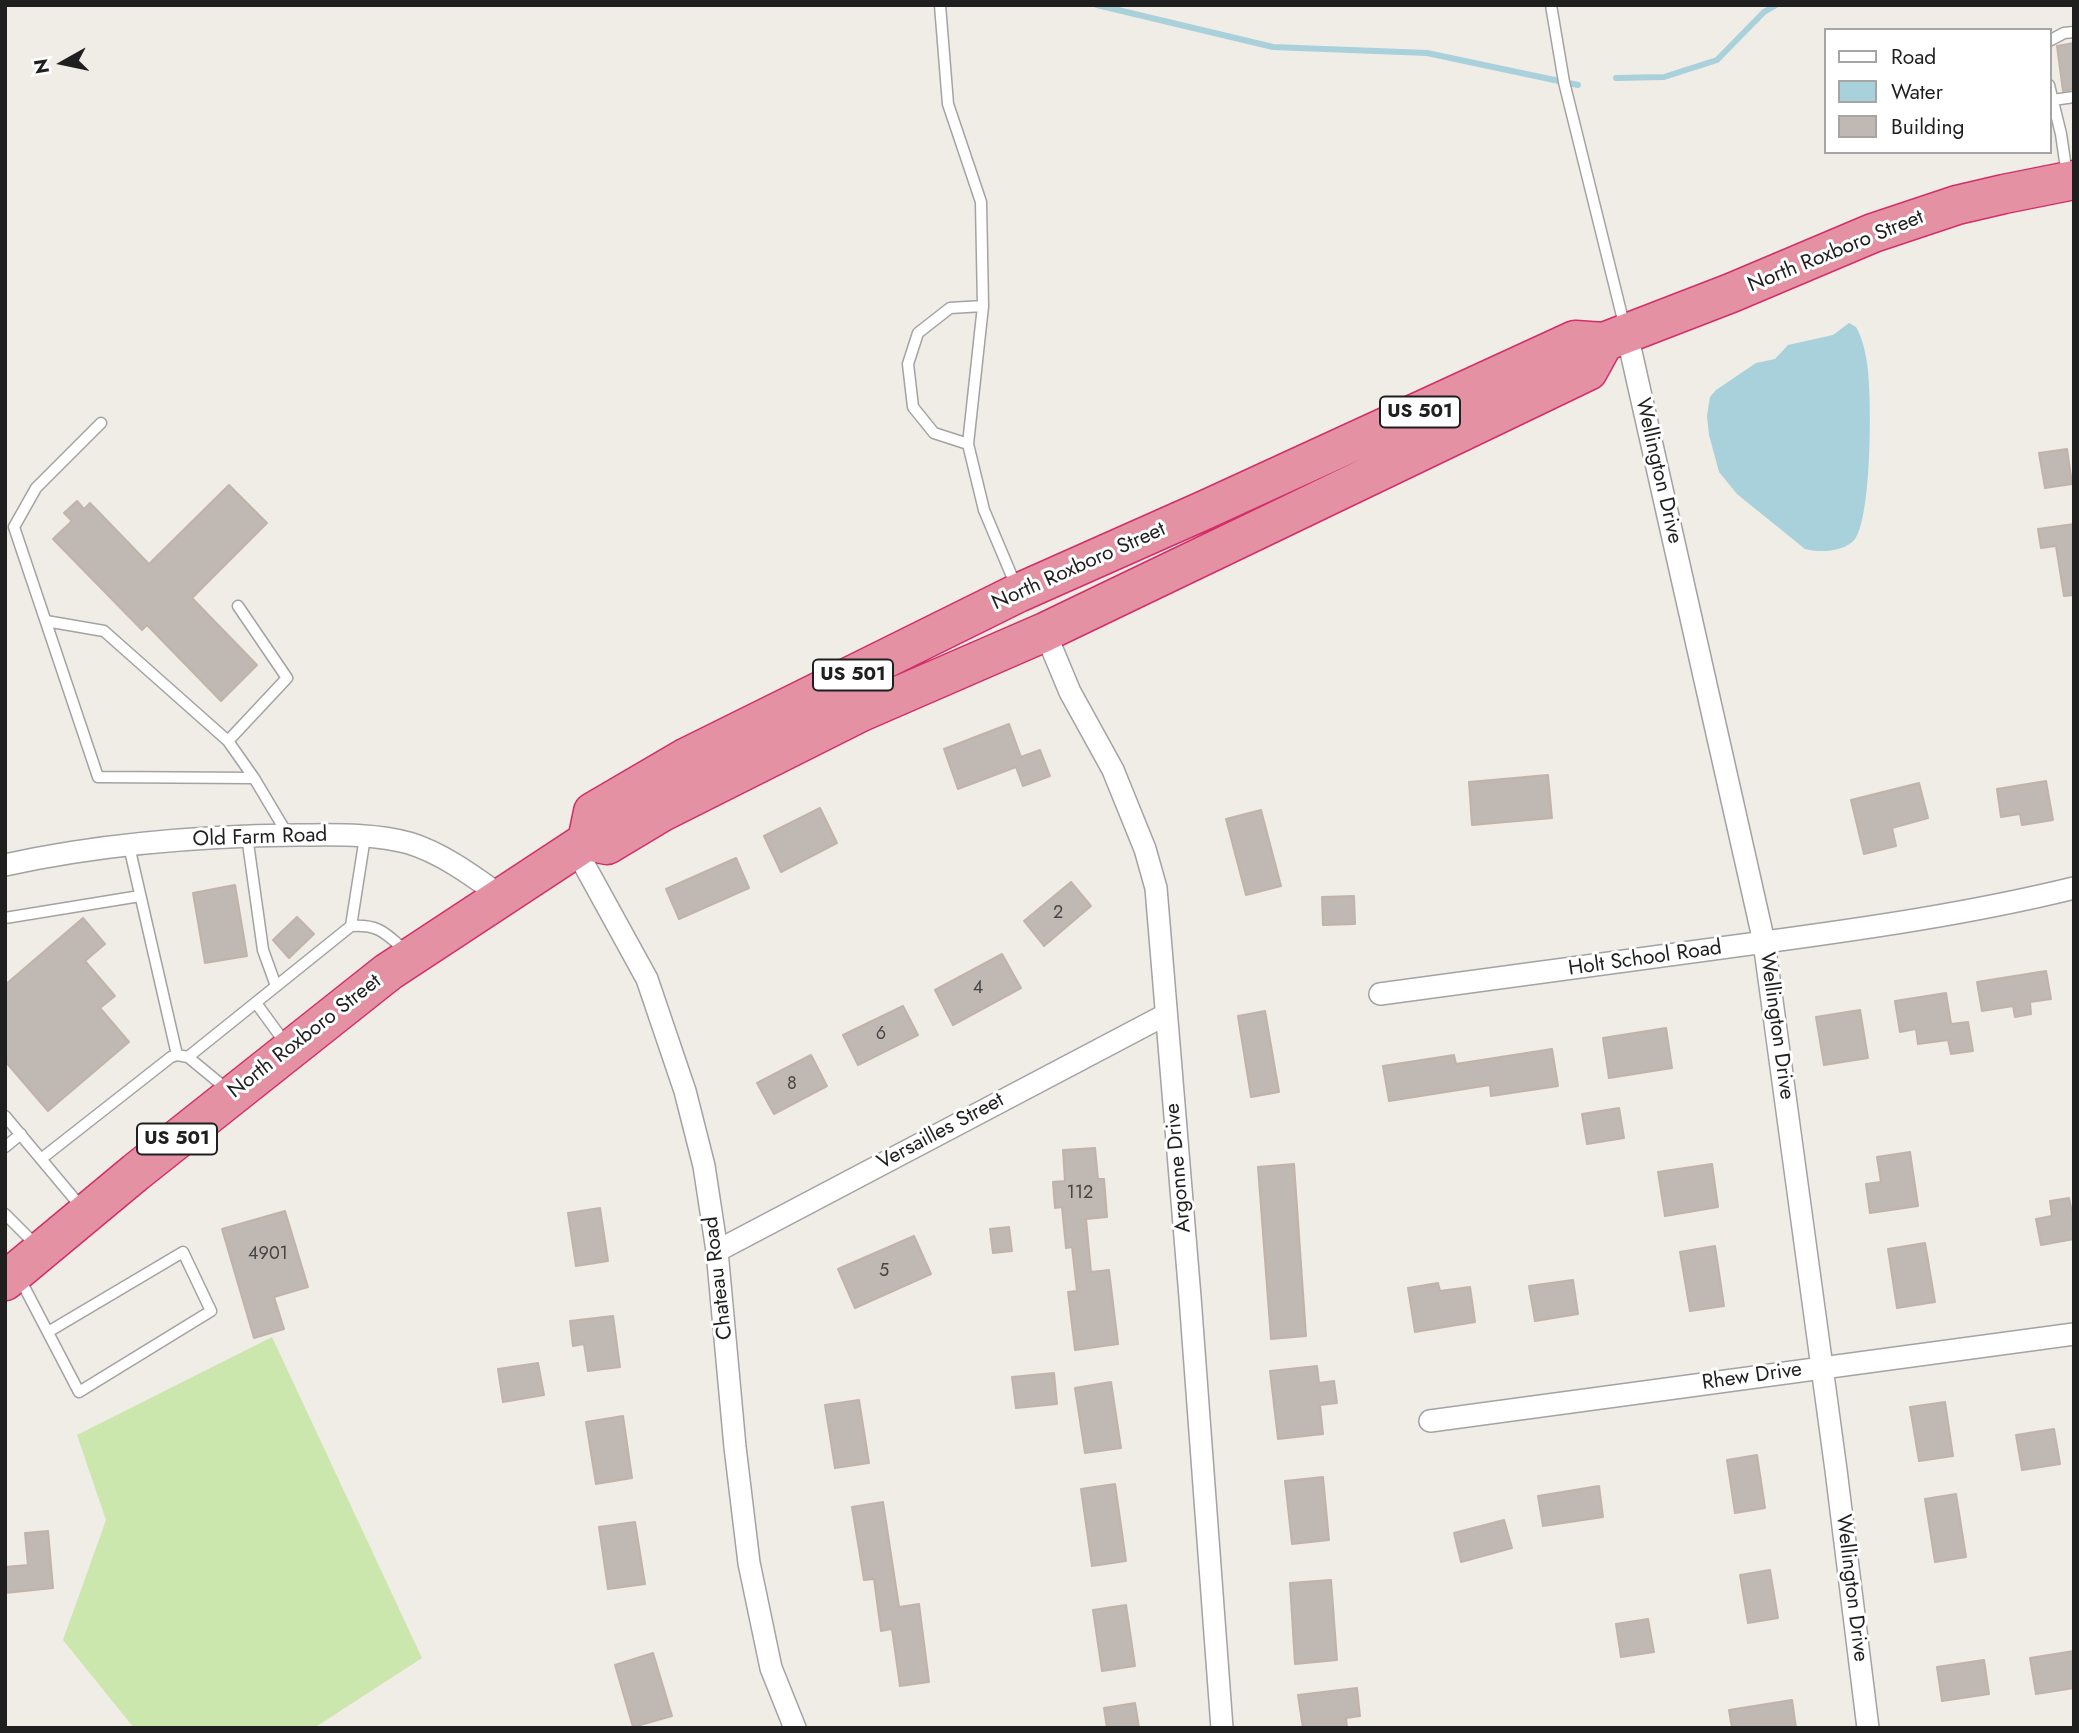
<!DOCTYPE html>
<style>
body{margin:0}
#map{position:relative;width:2079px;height:1733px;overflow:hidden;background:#f0ece6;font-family:Jost,sans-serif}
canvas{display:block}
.frame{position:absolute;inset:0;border:7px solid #1f1f1f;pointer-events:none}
.legend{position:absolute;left:1824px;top:28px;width:228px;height:126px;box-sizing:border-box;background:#fff;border:2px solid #a5a5a5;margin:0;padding:9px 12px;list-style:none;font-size:21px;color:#1f1f1f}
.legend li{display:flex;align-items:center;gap:14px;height:35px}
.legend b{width:35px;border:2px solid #a5a5a5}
.north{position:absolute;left:28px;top:28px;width:70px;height:70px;-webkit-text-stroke:5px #fff;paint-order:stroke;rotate:261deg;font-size:19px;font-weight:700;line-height:28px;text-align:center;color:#1f1f1f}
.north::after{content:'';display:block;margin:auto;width:24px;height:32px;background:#1f1f1f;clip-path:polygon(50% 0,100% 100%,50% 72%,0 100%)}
</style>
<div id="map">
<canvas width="2079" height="1733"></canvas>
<div class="frame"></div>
<ul class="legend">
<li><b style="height:9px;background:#fff"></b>Road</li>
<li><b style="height:19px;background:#a8d1db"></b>Water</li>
<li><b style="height:19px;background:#c0b8b3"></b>Building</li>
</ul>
<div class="north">N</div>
</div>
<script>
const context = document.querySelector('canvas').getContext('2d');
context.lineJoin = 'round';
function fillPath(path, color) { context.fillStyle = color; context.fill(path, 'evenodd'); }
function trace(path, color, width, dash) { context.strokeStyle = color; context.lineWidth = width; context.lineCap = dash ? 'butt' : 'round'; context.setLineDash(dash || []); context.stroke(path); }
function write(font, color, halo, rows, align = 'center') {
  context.font = font + ' Jost,sans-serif'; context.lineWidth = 6; context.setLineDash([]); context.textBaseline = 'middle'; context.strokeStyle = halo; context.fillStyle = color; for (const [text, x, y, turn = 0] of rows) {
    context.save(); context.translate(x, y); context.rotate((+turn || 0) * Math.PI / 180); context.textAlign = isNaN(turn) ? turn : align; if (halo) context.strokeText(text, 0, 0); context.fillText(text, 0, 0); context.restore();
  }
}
fillPath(new Path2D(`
 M272 1337 422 1658 314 1728H134L63 1640 106 1520 77 1435Z`), '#cce7ae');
fillPath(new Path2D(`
 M1849 323 1856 327C1862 337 1865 350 1867 363 1872 393 1872 516 1855 539 1845 552 1819 553 1805 549L1737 494 1719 472 1709 435 1707 416 1710 397 1716 390 1756 363 1775 359 1788 345 1833 335Z`), '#a8d1db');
trace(new Path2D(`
 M1097 5 1273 47 1427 53 1578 85
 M1616 78 1664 77 1717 60 1764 12 1776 5`), '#a8d1db', 6);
const building = new Path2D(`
 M2074 43V89L2063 91 2057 46Z
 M2067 449 2072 484 2045 488 2039 453Z
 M229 485 267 523 192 598 257 665 221 701 147 625 142 630 53 539 72 521 64 513 77 501 84 509 90 503 149 564Z
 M2074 524V595L2064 596 2056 546 2041 548 2038 529Z
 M1009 724 1021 757 1040 750 1050 776 1023 786 1016 767 958 789 944 749Z
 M1548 775 1552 818 1472 825 1469 782Z
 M2046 781 2053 820 2022 825 2020 814 2001 817 1997 789Z
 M1919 783 1928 818 1892 828 1896 846 1864 854 1851 800Z
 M820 808 837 843 781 872 764 836Z
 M1261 810 1281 886 1246 895 1226 819Z
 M736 858 749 888 679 919 666 889Z
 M1071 882 1091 906 1044 946 1024 921Z
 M235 885 247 956 205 963 193 893Z
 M1354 896 1355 924 1323 925 1322 897Z
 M297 917 314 934 289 958 273 940Z
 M83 918 105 944 85 961 115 996 100 1008 129 1042 48 1111 5 1061V985Z
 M1002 954 1021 988 953 1025 935 990Z
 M2046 971 2051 999 2030 1002 2031 1014 2015 1017 2013 1006 1982 1011 1977 982Z
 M1946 993 1951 1024 1968 1022 1973 1051 1951 1054 1948 1040 1918 1044 1916 1029 1900 1032 1895 1001Z
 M903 1006 918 1035 858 1065 843 1035Z
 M1860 1010 1868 1058 1824 1065 1816 1017Z
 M1265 1011 1279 1092 1251 1097 1238 1016Z
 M1666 1028 1672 1068 1609 1078 1603 1038Z
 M1552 1049 1558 1086 1491 1096 1490 1085 1389 1101 1383 1066 1454 1055 1456 1064Z
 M811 1055 827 1086 774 1114 757 1083Z
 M1619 1108 1624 1138 1587 1144 1582 1114Z
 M1095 1148 1098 1179H1104L1107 1217 1086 1219 1091 1272 1109 1270 1118 1344 1075 1350 1068 1292 1077 1291 1072 1247 1066 1248 1062 1207 1055 1208 1053 1182 1065 1181 1063 1150Z
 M1910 1152 1918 1206 1870 1213 1866 1184 1881 1182 1877 1157Z
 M1294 1164 1306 1336 1271 1339 1258 1167Z
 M1712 1164 1718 1207 1665 1216 1658 1172Z
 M2069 1198 2072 1212H2074V1239L2041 1245 2036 1219 2052 1216 2050 1201Z
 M600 1208 608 1261 576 1266 568 1213Z
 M285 1211 308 1287 274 1297 284 1329 254 1338 222 1229Z
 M1009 1227 1012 1251 993 1253 990 1229Z
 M914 1236 931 1274 855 1308 838 1269Z
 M1925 1243 1935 1302 1897 1308 1888 1249Z
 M1715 1246 1724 1306 1690 1311 1680 1252Z
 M1573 1280 1578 1314 1535 1321 1529 1286Z
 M1438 1283 1440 1291 1470 1287 1475 1322 1415 1332 1408 1288Z
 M613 1316 620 1367 588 1371 584 1344 573 1346 570 1321Z
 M538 1363 544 1395 503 1402 498 1369Z
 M1317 1366 1319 1383 1334 1381 1337 1403 1320 1405 1323 1434 1278 1439 1270 1371Z
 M1054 1373 1057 1404 1016 1408 1012 1377Z
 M1111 1382 1121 1448 1085 1453 1075 1388Z
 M859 1400 869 1463 835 1468 825 1405Z
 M1945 1402 1953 1456 1919 1461 1910 1407Z
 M623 1416 632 1478 596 1484 586 1422Z
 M2054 1429 2060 1464 2022 1470 2016 1435Z
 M1757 1455 1765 1508 1735 1513 1727 1460Z
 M1323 1477 1329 1540 1292 1544 1285 1481Z
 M1115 1484 1126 1561 1092 1566 1081 1489Z
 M1599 1486 1603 1517 1543 1526 1538 1496Z
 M1956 1494 1966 1557 1935 1562 1925 1499Z
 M883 1502 899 1607 919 1604 929 1682 900 1686 892 1629 881 1631 874 1579 864 1580 852 1507Z
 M1504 1520 1512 1548 1461 1562 1454 1533Z
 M635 1522 645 1584 608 1589 599 1527Z
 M48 1531 53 1588 5 1593V1567L28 1565 25 1533Z
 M1770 1570 1778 1618 1748 1623 1740 1575Z
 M1331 1580 1337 1660 1295 1664 1290 1583Z
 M1126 1605 1135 1666 1102 1671 1093 1610Z
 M1648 1619 1654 1652 1621 1657 1616 1624Z
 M2074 1651V1688L2036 1694 2030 1658Z
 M653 1653 672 1716 633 1727 615 1665Z
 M1984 1660 1989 1694 1942 1701 1937 1667Z
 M1357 1688 1360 1716 1346 1718 1347 1728H1303L1298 1695Z
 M1792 1700 1796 1728H1732L1729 1710Z
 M1135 1703 1139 1728H1107L1104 1708Z`);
fillPath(building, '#c0b8b3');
trace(building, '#c1b3a9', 2);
const lane = new Path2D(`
 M940 5 948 104 981 202 983 306 968 444 984 510 1016 586
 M1551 5 1564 82 1625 328
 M2049 41 2064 33 2074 32
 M2049 85 2061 134 2067 175
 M2053 100 2074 97
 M101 423 36 488 14 527 98 777 254 778
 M968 444 934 433 913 407 908 364 918 333 950 308 983 306
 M238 606 287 678 228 741 254 778 288 835
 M46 621 104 631 228 741
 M247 836 263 950 276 986
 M129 846 177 1055
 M5 918 140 896
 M351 926 365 837
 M256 1003 286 1044
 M188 1057 351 926C380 924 386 934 407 952
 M5 1116 82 1208
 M5 1147 21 1134
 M41 1159 171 1057 177 1055 188 1057 228 1090
 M5 1214 38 1247
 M19 1277 79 1392 211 1311 183 1252 48 1332`);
const street = new Path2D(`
 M1627 334 1764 942 1836 1470 1868 1728
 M1045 632 1070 692 1113 770 1145 849 1156 888 1190 1297 1222 1728
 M575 848 647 979 685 1091 704 1166 717 1251 735 1447 749 1563 771 1668 795 1728
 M5 865C100 844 200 836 297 835 333 835 373 833 409 843 442 853 473 876 501 896
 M1380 994C1508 977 1636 959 1765 942 1868 928 1972 913 2074 888
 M717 1251 1165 1015
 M1430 1421 2074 1334`);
const highway = new Path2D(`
 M587 841 593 812 687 757 1018 593 1207 509 1575 340 1604 342 1731 293 1873 233 1957 205 2004 194 2074 180
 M5 1281 136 1172 388 972 587 841 607 845 662 812 861 712 1045 632 1588 371 1604 342`);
trace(lane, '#a3a3a3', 13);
trace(street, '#a3a3a3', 24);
trace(highway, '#d42d6a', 41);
trace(lane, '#fff', 10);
trace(street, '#fff', 21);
trace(highway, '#e391a3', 38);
write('18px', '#474544', null, [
 ["2",1058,914],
 ["4",978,989],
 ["6",881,1035],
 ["8",792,1085],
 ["112",1080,1194],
 ["4901",268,1255],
 ["5",884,1272]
]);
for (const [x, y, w] of [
 [1420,412,80],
 [853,675,80],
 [177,1139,80]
]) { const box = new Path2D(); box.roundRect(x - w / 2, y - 15.5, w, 31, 5); context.fillStyle = '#fff'; context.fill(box); trace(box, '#1f1f1f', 2); }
write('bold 19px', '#1f1f1f', null, [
 ["US 501",1420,412],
 ["US 501",853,675],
 ["US 501",177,1139]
]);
write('21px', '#1f1f1f', '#fff', [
 ["North Roxboro Street",1836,252,-22],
 ["Wellington Drive",1658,471,77],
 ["North Roxboro Street",1079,567,-24],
 ["Old Farm Road",260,838,-2],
 ["Holt School Road",1645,959,-8],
 ["Wellington Drive",1776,1026,82],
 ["North Roxboro Street",305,1037,-38],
 ["Versailles Street",941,1132,-28],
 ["Argonne Drive",1179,1168,-95],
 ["Chateau Road",719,1278,-97],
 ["Rhew Drive",1752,1377,-8],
 ["Wellington Drive",1851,1588,83]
]);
</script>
